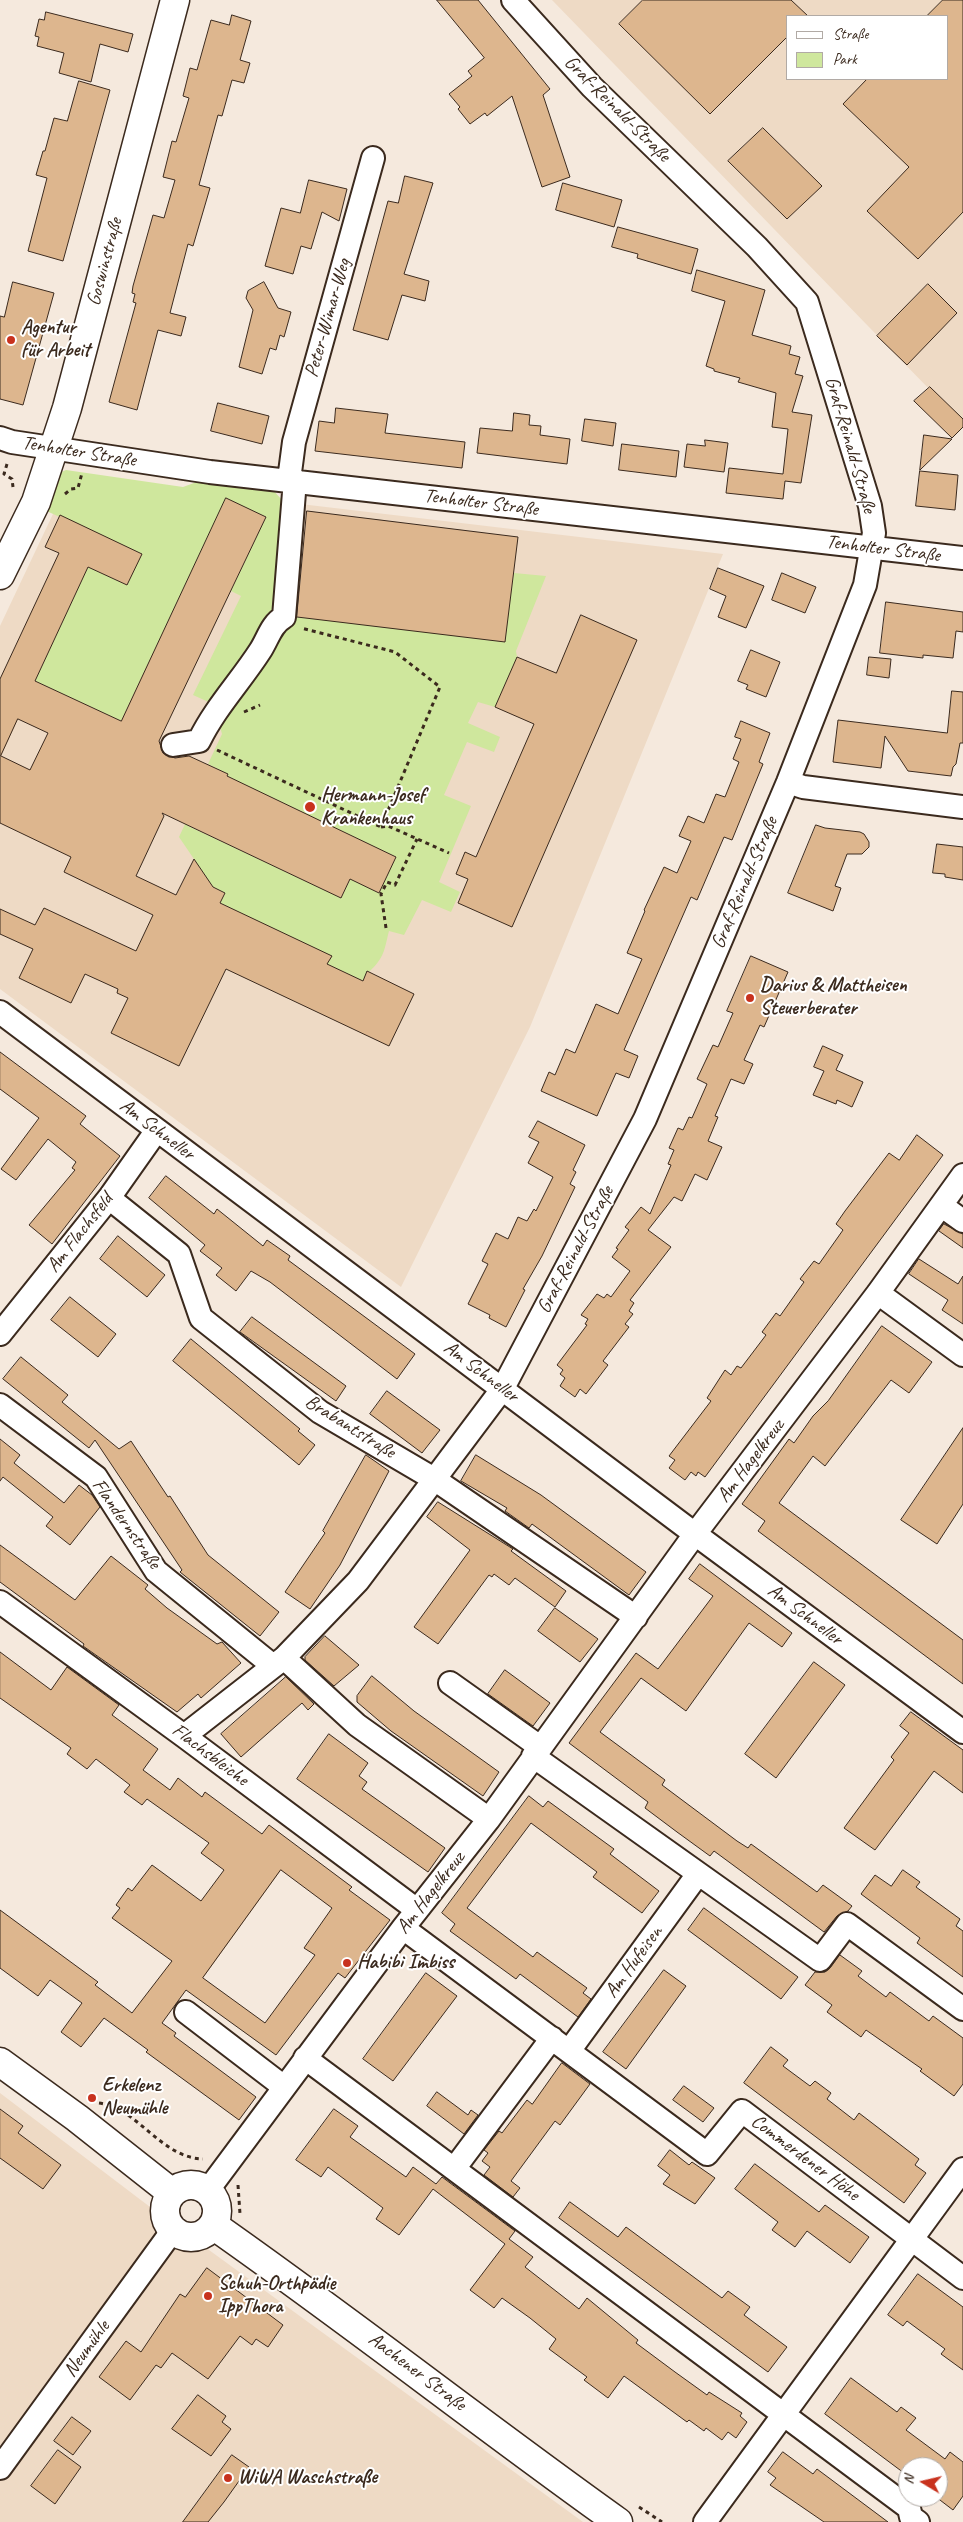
<!DOCTYPE html>
<meta charset="utf-8">
<style>
body{margin:0}
#map{position:relative;width:963px;height:2522px;overflow:hidden;background:#f5e9dd;font-family:Caveat,sans-serif}
canvas{display:block}
.legend{position:absolute;left:786px;top:15px;width:162px;height:65px;box-sizing:border-box;background:#fff;border:1px solid #b1aaa5;margin:0;padding:6px 9px;list-style:none;font-size:15px;color:#3b2a1e}
.legend li{display:flex;align-items:center;gap:10px;height:25px}
.legend b{width:25px;border:1px solid #b1aaa5}
.north{position:absolute;left:898px;top:2457px;width:50px;height:50px;box-sizing:border-box;background:#fff;border:1px solid #b1aaa5;border-radius:50%;rotate:279deg;font-size:14px;font-weight:700;line-height:20px;text-align:center;color:#3b2a1e}
.north::after{content:'';display:block;margin:auto;width:18px;height:22px;background:#c8321e;clip-path:polygon(50% 0,100% 100%,50% 72%,0 100%)}
</style>
<div id="map">
<canvas width="963" height="2522"></canvas>
<ul class="legend">
<li><b style="height:6px;background:#fff"></b>Straße</li>
<li><b style="height:14px;background:#cfe79d"></b>Park</li>
</ul>
<div class="north">N</div>
</div>
<script>
const context = document.querySelector('canvas').getContext('2d');
context.lineJoin = 'round';
function fillPath(path, color) { context.fillStyle = color; context.fill(path, 'evenodd'); }
function trace(path, color, width, dash) { context.strokeStyle = color; context.lineWidth = width; context.lineCap = dash ? 'butt' : 'round'; context.setLineDash(dash || []); context.stroke(path); }
function write(font, color, halo, rows, align = 'center') {
  context.font = font + ' Caveat,sans-serif'; context.lineWidth = 4; context.setLineDash([]); context.textBaseline = 'middle'; context.strokeStyle = halo; context.fillStyle = color; for (const [text, x, y, turn = 0] of rows) {
    context.save(); context.translate(x, y); context.rotate((+turn || 0) * Math.PI / 180); context.textAlign = isNaN(turn) ? turn : align; if (halo) context.strokeText(text, 0, 0); context.fillText(text, 0, 0); context.restore();
  }
}
fillPath(new Path2D(`
 M552 0H963V424ZM787 16H947V79H787Z
 M79 474 309 505 723 554 530 1027 401 1287 0 989V626L70 478Z
 M0 2093 154 2210 583 2522H0Z`), '#eedac5');
fillPath(new Path2D(`
 M66 470 183 487 213 476 271 488 284 502 276 612 504 641 514 573 546 576 516 651 517 657 495 707 478 702 468 723 500 737 494 752 467 742 444 795 471 806 439 882 460 892 451 912 422 900 404 935 389 931C386 942 385 953 378 962 373 969 367 972 363 981L327 964 331 956 220 903 225 893 213 887 179 837 186 822 188 826 341 898 352 876 361 884 379 893 384 875 390 877 387 875 396 857 237 781 223 786 228 774 208 764 222 734 213 704 193 695 241 596 231 591 266 517 226 499 121 721 35 681 88 567 127 585 142 554 42 509 57 474Z`), '#cfe79d');
const building = new Path2D(`
 M437 0H478L550 89 543 95 570 177 542 187 512 96 487 116 485 113 470 124 458 109 460 107 449 94 472 76 468 71 484 58Z
 M643 0H791L808 16H787V37L710 114 619 24Z
 M943 0H963V212L918 259 867 211 909 167 843 104 867 79H947V16H927Z
 M46 12 133 34 128 52 100 44 91 82 59 73 64 53 37 46 39 37 35 36 39 19 44 20Z
 M232 15 251 21 240 60 250 63 244 83 232 80 222 116 218 115 199 185 210 188 193 246 188 244 170 313 186 317 181 336 158 330 137 410 109 402 136 303 133 302 135 294 132 293 133 286 153 215 164 218 175 180 163 177 172 141 176 142 189 98 183 96 190 68 197 70 211 20 229 25Z
 M79 81 110 90 63 261 28 251 47 178 36 175 43 151H45L54 118 67 121Z
 M763 128 822 186 787 219 728 161Z
 M405 176 433 183 404 274 429 281 425 301 402 295 388 340 353 330 388 201 398 203Z
 M309 180 347 189 339 221 322 212 311 249 301 246 293 274 265 266 281 208 300 213Z
 M563 183 622 200 614 227 556 210Z
 M618 227 698 249 691 274 637 258 638 254 612 247Z
 M697 270 765 290 752 335 791 346 789 354 800 357 795 374 803 376 792 412 812 415 801 483 785 481 783 499 726 493 729 468 783 474 788 429 772 427 776 393 738 382 740 378 714 371V369L706 366 725 301 692 291Z
 M13 282 54 293 23 405 0 399V316L4 317Z
 M264 282 278 308 291 312 284 337 280 335 276 350 270 348 262 374 239 367 253 310 246 298 248 291Z
 M928 284 957 313 907 365 877 336Z
 M930 387 963 419V427L952 438 914 401Z
 M218 403 269 416 262 444 211 431Z
 M336 408 388 414 385 433 465 442 462 468 315 451 319 421 334 423Z
 M514 413 530 415 529 425 541 426 540 435 570 439 567 464 477 453 480 428 512 431Z
 M585 419 616 423 613 446 582 441Z
 M924 435 952 439 920 470Z
 M705 440 728 443 724 472 684 467 687 444 705 446Z
 M622 444 679 451 676 477 619 470Z
 M920 471 958 475 955 510 916 506Z
 M226 498 266 517 159 741 163 753 175 758 189 756 228 774 227 776 396 857 379 893 350 879 341 898 162 813 164 816 136 876 176 895 194 859 213 887 225 893 220 903 332 956 327 964 363 981 367 971 414 994 389 1046 226 969 179 1066 111 1033 128 998 117 993 118 989 85 974 71 1003 19 978 33 949 0 934V909L35 925 44 908 136 951 153 915 64 872 71 857 0 823V679L59 553 45 547 60 515 142 554 127 585 88 567 35 681 121 721ZM18 719 48 733 30 770 1 756Z
 M307 511 518 537 505 642 297 617Z
 M718 568 764 586 746 628 718 617 726 596 710 589Z
 M782 573 816 587 805 613 772 600Z
 M886 602 963 612V632L956 631 953 658 923 655V658L880 653Z
 M581 615 637 640 512 927 458 903 468 879 456 874 465 852 476 857 534 724 495 707 517 657 556 673Z
 M751 650 780 662 766 697 746 689 748 685 738 681Z
 M869 657 891 659 889 678 867 675Z
 M952 691 963 692V743H960L956 764 953 767 951 776 908 771 885 736 881 768 833 762 838 720 947 733Z
 M741 721 770 733 759 762 763 764 732 840 724 837 697 900 691 897 624 1050 638 1056 629 1078 616 1073 597 1116 541 1091 549 1072 555 1075 566 1049 575 1053 596 1004 618 1014 642 959 627 953 645 911 644 910 664 867 677 873 691 841 679 836 688 816 704 823 716 794 725 797 739 762 733 759 741 739 735 737Z
 M816 825 825 828 860 832 864 834 869 842V847L862 854H847L835 886 841 888 833 911 788 893Z
 M937 844 963 847V880L945 877V874L933 873Z
 M751 956 788 972 764 1027 760 1025 744 1060 753 1064 744 1084 731 1079 715 1116 718 1117 708 1141 722 1147 707 1180 695 1174 682 1201 674 1197 648 1230 671 1247 630 1300 634 1303 629 1311 633 1314 625 1324 629 1327 603 1361 608 1365 586 1394 580 1389 575 1397 560 1386 565 1378 560 1374 563 1370 557 1365 587 1325 585 1324 588 1319 581 1315 597 1294 604 1298 607 1294 611 1297 630 1271 612 1257 618 1249 616 1248 629 1230 625 1227 641 1207 650 1214 671 1165 668 1164 674 1150 669 1148 678 1128 683 1130 689 1117 692 1118 707 1084 697 1079 713 1045 718 1047 733 1013 727 1011Z
 M823 1046 843 1055 836 1070 863 1082 852 1107 837 1100 836 1104 813 1095 824 1071 814 1067Z
 M0 1052 86 1116 80 1124 120 1156 52 1244 29 1225 75 1170 72 1168 76 1162 48 1139 16 1180 1 1169 39 1118 0 1089Z
 M538 1121 585 1145 573 1170 576 1172 570 1184 575 1187 542 1256 523 1289 525 1290 506 1327 489 1318 490 1315 468 1304 488 1264 482 1261 496 1233 508 1239 518 1217 527 1221 534 1209 536 1211 553 1177 528 1163 539 1142 529 1137Z
 M917 1135 943 1155 705 1477 698 1472 696 1476 691 1472 685 1480 669 1468 675 1460 669 1456 711 1401 707 1398 725 1370 731 1375 737 1366 741 1368 766 1335 762 1332 776 1313 780 1316 804 1282 800 1279 814 1261 819 1264 843 1230 836 1224 845 1211 889 1153 899 1160Z
 M166 1176 214 1214 217 1209 263 1246 267 1240 290 1256 288 1260 415 1354 397 1379 270 1282 251 1271 236 1291 216 1275 222 1268 200 1251 205 1245 149 1198Z
 M944 1224 963 1234V1248L939 1231Z
 M118 1236 165 1275 147 1297 100 1259Z
 M919 1259 958 1284 963 1276V1324L942 1310 948 1300 909 1274Z
 M70 1297 116 1334 98 1357 51 1320Z
 M252 1317 346 1386 336 1401 240 1332Z
 M882 1326 932 1362 909 1393 891 1380 825 1466 813 1456 779 1503 963 1640V1684L758 1531 765 1521 742 1504 789 1439 794 1443 813 1416 828 1401Z
 M191 1339 300 1429 298 1431 315 1445 299 1465 173 1361Z
 M21 1357 68 1395 62 1402 119 1449 131 1441 168 1497 170 1496 208 1555 279 1612 260 1636 180 1572 182 1570 95 1440 89 1448 3 1379Z
 M387 1391 440 1430 422 1453 370 1414Z
 M963 1428V1504L937 1544 901 1520Z
 M0 1439 20 1455 14 1463 64 1503 79 1485 92 1495 100 1507 70 1545 46 1526 53 1517 3 1477 0 1481Z
 M366 1455 389 1471 340 1565 310 1609 285 1592 325 1533 323 1531Z
 M476 1455 541 1495 646 1572 629 1595 532 1524 529 1528 505 1511 507 1508 461 1481Z
 M438 1502 513 1549 511 1551 566 1591 555 1607 515 1578 509 1585 494 1574 492 1577 489 1575 438 1644 414 1627 470 1550 427 1517Z
 M0 1545 75 1600 111 1556 148 1585 145 1589 167 1608 217 1644 222 1642 241 1663 201 1698 198 1694 177 1712 83 1646 84 1644 0 1582Z
 M700 1564 792 1633 782 1647 749 1623 686 1711 641 1678 600 1732 665 1780 662 1785 737 1841 748 1848 751 1844 817 1892 823 1885 852 1906 848 1911 837 1916 824 1932 714 1851 710 1856 677 1832 645 1808 648 1802 569 1743 636 1653 658 1669 713 1596 689 1579Z
 M555 1608 598 1639 580 1662 538 1631Z
 M325 1636 359 1665 334 1686 305 1660V1657Z
 M0 1652 51 1690 67 1667 119 1705 112 1715 158 1749 143 1770 170 1790 178 1778 202 1797 205 1792 262 1834 269 1825 352 1887 349 1890 390 1920 345 1978 338 1973 276 2055 186 1990 162 2023 176 2033 174 2036 256 2097 239 2120 146 2052 148 2050 104 2018 81 2047 61 2032 82 2003 50 1980 38 1996 0 1968V1910L98 1982 95 1985 132 2013 172 1961 112 1918 120 1908 116 1905 128 1888 132 1891 152 1865 201 1901 224 1870 201 1853 209 1843 147 1799 142 1805 124 1792 130 1785 96 1759 87 1769 67 1754 71 1748 0 1698ZM281 1870 332 1908 304 1948 315 1955 265 2023 203 1978Z
 M814 1662 845 1685 776 1778 745 1754Z
 M505 1670 550 1703 533 1726 488 1694Z
 M372 1676 414 1711 499 1772 483 1796 391 1731 357 1702V1696Z
 M286 1677 314 1704 308 1710 302 1703 241 1757 221 1734Z
 M911 1712 963 1750V1793L934 1771 875 1850 844 1828 894 1760 891 1757 909 1733 900 1726Z
 M329 1734 368 1763 359 1776 367 1782 362 1789 445 1848 428 1872 297 1779Z
 M529 1796 543 1807 548 1801 614 1849 610 1854 659 1891 642 1913 593 1877 597 1872 531 1823 467 1908 533 1957 537 1952 587 1988 583 1993 591 1999 578 2017 520 1974 516 1979 450 1931 455 1924 442 1913Z
 M903 1870 920 1882 916 1887 960 1919 956 1926 963 1931V1977L917 1943 920 1938 861 1894 875 1875 891 1886Z
 M704 1908 798 1977 781 1999 688 1930Z
 M840 1955 862 1971 858 1976 886 1997 890 1992 929 2021 933 2016 963 2038V2084L954 2096 920 2071 922 2069 866 2030 861 2037 827 2012 832 2005 805 1985 815 1972H825L830 1968Z
 M664 1970 686 1986 626 2069 603 2052Z
 M426 1973 457 1996 393 2081 363 2059Z
 M771 2047 788 2060 783 2066 810 2086 815 2081 831 2093 827 2099 854 2120 859 2113 919 2159 915 2165 926 2173 904 2203 744 2083Z
 M562 2063 590 2084 560 2125 555 2121 511 2181 520 2188 513 2197 484 2175 490 2167 482 2161 488 2153 484 2150 499 2131 502 2133 527 2100 532 2104Z
 M684 2086 714 2108 703 2122 673 2100Z
 M437 2092 468 2115 471 2110 478 2115 464 2134 427 2106Z
 M0 2109 23 2126 18 2133 61 2165 43 2189 0 2158Z
 M334 2109 358 2126 350 2137 406 2177 413 2167 436 2184 442 2177 515 2231 509 2239 533 2257 525 2267 579 2309 587 2298 638 2340 636 2343 675 2372 707 2395 709 2392 742 2413 740 2416 747 2422 736 2438 728 2432 722 2440 706 2428 704 2431 689 2420 687 2422 624 2376 608 2398 584 2380 587 2377 549 2349 556 2339 530 2318 502 2298 494 2308 470 2290 505 2244 433 2189 399 2235 376 2219 383 2208 328 2167 321 2177 296 2160Z
 M670 2150 689 2165 692 2162 715 2178 695 2204 663 2184 670 2175 658 2166Z
 M755 2164 819 2212 825 2205 869 2237 850 2263 807 2231 795 2247 772 2230 778 2222 735 2189Z
 M570 2202 618 2237 626 2227 722 2298 728 2291 750 2307 744 2315 787 2347 768 2372 559 2218Z
 M207 2268 283 2325 268 2347 256 2339 252 2345 240 2336 208 2379 172 2353 161 2368 156 2365 130 2400 99 2377 126 2341 141 2352 180 2294 185 2297Z
 M918 2274 963 2307V2370L941 2354 945 2349 907 2321 903 2326 888 2315Z
 M851 2378 897 2412 901 2407 916 2418 906 2430 945 2459 950 2452 963 2462V2496L953 2510 936 2497H938V2467H908V2476L825 2414Z
 M198 2395 226 2416 222 2422 231 2429 211 2456 172 2429Z
 M72 2417 91 2431 73 2455 54 2441Z
 M58 2450 81 2467 55 2504 31 2486Z
 M783 2452 813 2474 817 2469 888 2522H824L770 2485 776 2478 768 2472Z
 M232 2455 249 2467 224 2502 208 2522H183Z`);
fillPath(building, '#ddb68e');
trace(building, '#3b2a1e', 1);
const minor = new Path2D(`
 M0 438 12 442 210 472 963 558
 M289 480 294 442 373 158
 M173 745 199 741C215 708 240 682 260 651 268 639 271 624 284 617L295 480
 M788 782 803 787 963 807
 M0 1012 695 1534 963 1732
 M109 1198 179 1254 201 1318 320 1412 434 1479 636 1617
 M942 1206 963 1221
 M878 1293 963 1355
 M0 1334 109 1198 157 1130
 M0 1405 96 1477 156 1571 272 1665
 M0 1602 184 1736 417 1910
 M284 1658 357 1725 489 1819
 M450 1683 540 1747
 M184 1736 284 1658 358 1581 503 1388 645 1119 788 782 865 585 874 533 870 506 807 302 757 247 592 87 513 0
 M533 1756 820 1960 847 1924 963 2009
 M403 1928 707 2154 742 2111 963 2278
 M186 2012 284 2087
 M569 2051 698 1874
 M305 2058 909 2508 911 2517 918 2522
 M454 2169 552 2038
 M208 2190 403 1928 489 1819 695 1534 878 1293 963 1175
 M0 2468 173 2230
 M705 2522 963 2169`);
const major = new Path2D(`
 M0 575 36 502 67 408 175 0
 M0 2062 77 2118 172 2193
 M165 2211a26 26 0 1 1 52 0a26 26 0 1 1-52 0Z
 M213 2225C350 2321 482 2425 618 2522`);
trace(minor, '#3b2a1e', 26);
trace(major, '#3b2a1e', 31);
trace(new Path2D(`
 M7 464 4 474 12 479 13 487
 M65 494 71 489 78 488 82 473
 M244 712 260 705
 M217 750 381 827 440 687 395 652 301 628
 M381 827 388 826 449 853
 M386 928 381 894 387 882 395 885 417 839
 M99 2103C138 2108 161 2158 203 2159
 M238 2185 240 2214
 M639 2507 662 2522`), '#3b2a1e', 3, [4, 4]);
trace(minor, '#fff', 22);
trace(major, '#fff', 28);
for (const [x, y, r, color] of [
 [11,340,5,"#c8321e"],
 [310,807,6,"#c8321e"],
 [750,998,5,"#c8321e"],
 [347,1963,5,"#c8321e"],
 [92,2098,5,"#c8321e"],
 [208,2296,5,"#c8321e"],
 [228,2478,5,"#c8321e"]
]) { const dot = new Path2D(); dot.arc(x, y, r, 0, 2 * Math.PI); context.fillStyle = color; context.fill(dot); trace(dot, '#fff', 2); }
write('20px', '#3b2a1e', '#fff', [
 ["Graf-Reinald-Straße",617,109,45],
 ["Goswinstraße",105,262,-75],
 ["Peter-Wimar-Weg",328,318,-74],
 ["Graf-Reinald-Straße",850,445,74],
 ["Tenholter Straße",79,452,9],
 ["Tenholter Straße",481,503,7],
 ["Tenholter Straße",883,549,7],
 ["Graf-Reinald-Straße",745,883,-67],
 ["Am Schneller",157,1130,37],
 ["Am Flachsfeld",80,1233,-52],
 ["Graf-Reinald-Straße",576,1250,-62],
 ["Am Schneller",481,1372,37],
 ["Brabantstraße",350,1427,32],
 ["Am Hagelkreuz",751,1461,-53],
 ["Flandernstraße",126,1524,55],
 ["Am Schneller",805,1615,37],
 ["Flachsbleiche",210,1755,37],
 ["Am Hagelkreuz",431,1893,-52],
 ["Am Hufeisen",634,1962,-54],
 ["Commerdener Höhe",805,2158,37],
 ["Neumühle",87,2349,-54],
 ["Aachener Straße",417,2372,37]
]);
write('bold 20px', '#3b2a1e', '#fff', [
 ["Agentur",21,328],
 ["für Arbeit",21,351],
 ["Hermann-Josef",321,796],
 ["Krankenhaus",321,819],
 ["Darius & Mattheisen",760,986],
 ["Steuerberater",760,1009],
 ["Habibi Imbiss",357,1963],
 ["Erkelenz",102,2086],
 ["Neumühle",102,2109],
 ["Schuh-Orthpädie",218,2284],
 ["IppThora",218,2307],
 ["WiWA Waschstraße",238,2478]
], 'left');
</script>
